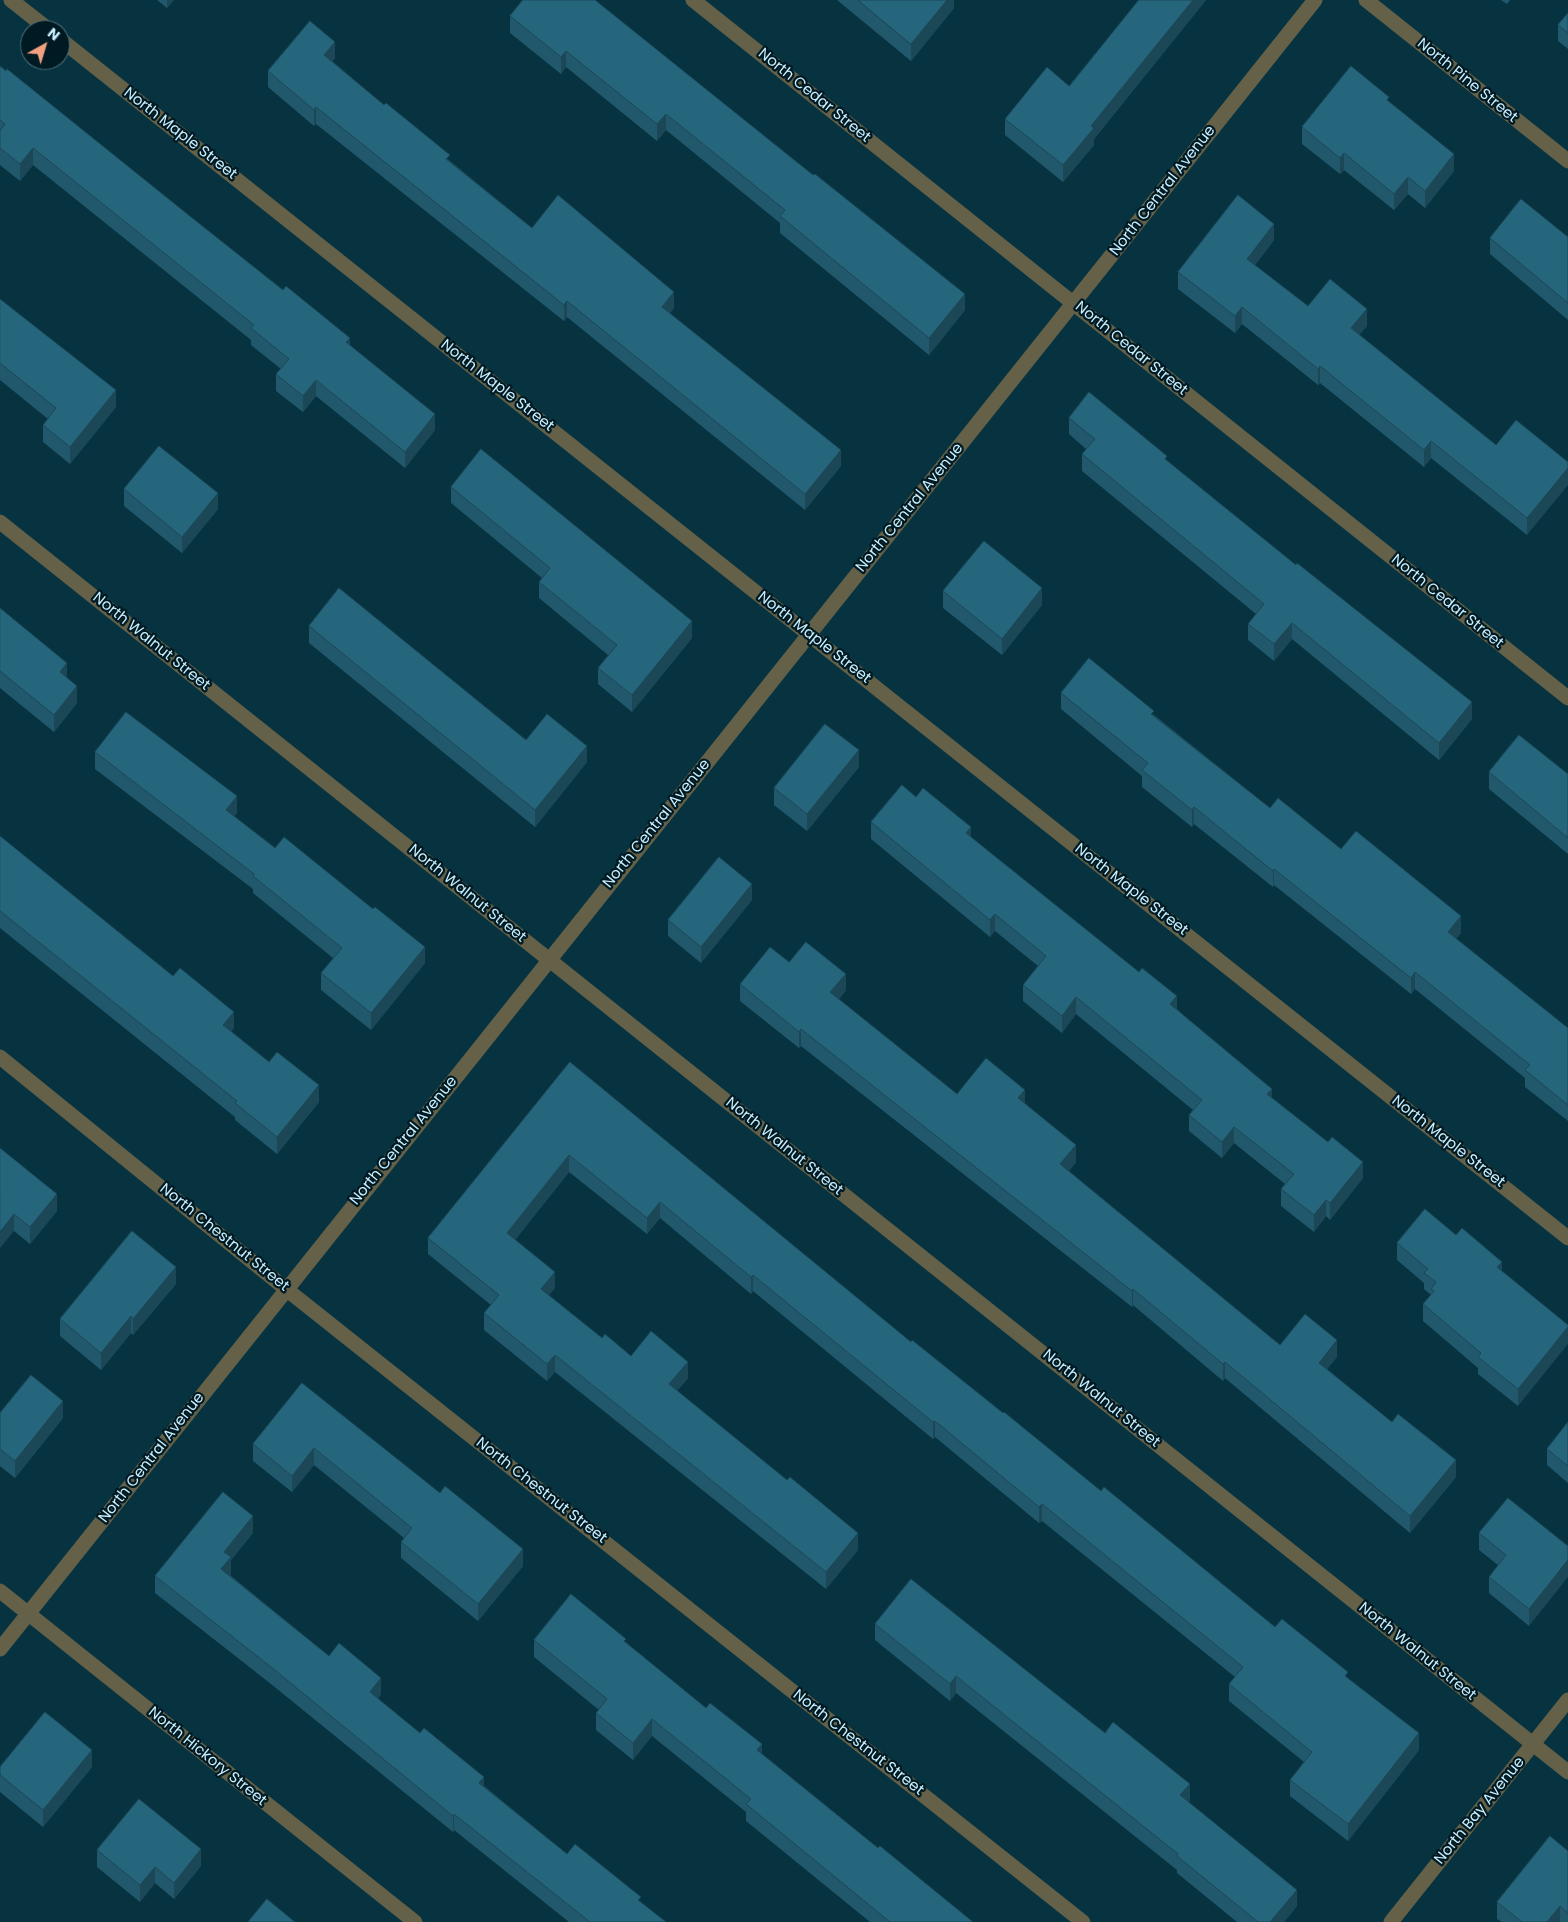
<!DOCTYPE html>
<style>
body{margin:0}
#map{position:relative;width:1568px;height:1922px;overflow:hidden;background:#073341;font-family:Poppins,sans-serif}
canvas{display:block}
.north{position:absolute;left:20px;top:20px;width:50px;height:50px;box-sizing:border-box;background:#001a24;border:1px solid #516f7b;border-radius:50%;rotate:39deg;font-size:14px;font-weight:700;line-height:20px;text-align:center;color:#caeffd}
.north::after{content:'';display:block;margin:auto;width:18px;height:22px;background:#f2a07f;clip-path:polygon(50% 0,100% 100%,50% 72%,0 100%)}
</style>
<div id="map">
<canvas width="1568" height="1922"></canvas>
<div class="north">N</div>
</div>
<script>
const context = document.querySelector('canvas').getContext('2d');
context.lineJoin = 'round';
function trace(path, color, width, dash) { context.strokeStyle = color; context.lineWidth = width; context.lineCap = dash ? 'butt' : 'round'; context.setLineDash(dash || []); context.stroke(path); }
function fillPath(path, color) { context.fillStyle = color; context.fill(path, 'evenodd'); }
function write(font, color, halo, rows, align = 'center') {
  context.font = font + ' Poppins,sans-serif'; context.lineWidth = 4.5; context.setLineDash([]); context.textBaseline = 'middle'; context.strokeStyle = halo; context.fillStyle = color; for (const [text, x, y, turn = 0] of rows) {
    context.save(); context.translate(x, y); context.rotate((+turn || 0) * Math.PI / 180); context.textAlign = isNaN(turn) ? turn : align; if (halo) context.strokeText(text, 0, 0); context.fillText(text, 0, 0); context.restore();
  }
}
trace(new Path2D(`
 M11 0 49 30
 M693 0 1568 698
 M1366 0 1568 161
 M60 39 1568 1238
 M0 522 1568 1772
 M0 1057 286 1289 1083 1922
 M0 1591 415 1922
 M0 1649 1315 0
 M1391 1922 1568 1700`), '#646148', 15);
fillPath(new Path2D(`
 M157 0H174L167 8Z
 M523 0 965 310 929 355 780 233V223L666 130 657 141 566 67 561 74 510 33V16Z
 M837 0H954V8L911 61Z
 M1139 0H1206L1094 139V145L1063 182 1005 135V119L1069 86Z
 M1501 0H1510L1507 4Z
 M1568 13V49L1558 41V25Z
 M335 58 332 61 450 161 532 228 674 308 670 313 841 466 805 510 567 317 564 321 316 124 314 126 268 87V71Z
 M0 66 350 345 435 430 405 468 316 396 303 412 276 391V374L281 369 251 345V340L33 165 20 181 0 165Z
 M1389 102 1454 171 1425 208 1408 194 1394 210 1344 170 1340 174 1302 144V127Z
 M1568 237V320L1490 254V238Z
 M1274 240 1255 265 1308 306 1367 326 1359 335 1496 445 1568 462 1527 535 1431 458 1424 467 1320 383 1318 385 1242 324 1235 333 1178 289V272Z
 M0 299 116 407 70 464 43 442V425L48 419 0 380Z
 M1069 418 1167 461 1472 719 1439 760 1292 639 1274 661 1248 640V624L1256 614 1082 471V454L1086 449 1069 434Z
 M451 487 692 638 632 712 598 684V668L608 655 539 598V582L542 578 451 503Z
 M124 489 218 509 182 553 124 506Z
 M943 591 1042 605 1002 655 943 608Z
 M0 608 67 677 77 703 54 732 0 688Z
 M309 626 526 740 587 762 535 827 309 643Z
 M1061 693 1154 715 1270 808 1341 849 1461 933 1456 939 1568 1028V1121L1525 1087V1078L1415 989 1411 994 1274 885 1273 887 1194 824 1192 827 1142 787V776L1061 709Z
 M95 752 237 813 234 816 425 963 371 1030 321 990V973L333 958 253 893V889L95 769Z
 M859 767 807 831 774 805V788Z
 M1489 772 1568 774V854L1489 789Z
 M916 797 971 837 1177 1009 1272 1098 1363 1178 1330 1220 1326 1216 1314 1232 1281 1206V1189L1285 1184 1234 1143 1222 1158 1189 1131V1115L1193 1110 1076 1014 1062 1033 1023 1001V985L1038 966 995 931 990 937 871 839V822Z
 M0 836 234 1028 231 1031 319 1102 277 1154 235 1120V1117L0 928Z
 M752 900 701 963 668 936V920Z
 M789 962 846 990 839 999 957 1094 1025 1103 1076 1162 1069 1171 1280 1345 1337 1357 1327 1369 1456 1477 1410 1533 1225 1378 1223 1381 1133 1305 1132 1307 801 1046 799 1048 740 1001V984Z
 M570 1062 911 1342 1275 1627 1348 1678 1419 1750 1348 1841 1290 1796V1780L1304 1762 1229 1701V1684L1235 1677 1042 1521 1039 1523 935 1437 933 1439 753 1291 751 1294 660 1218 647 1234 569 1172 515 1240 555 1288 549 1295 602 1338 631 1356 688 1378 677 1391 858 1550 826 1589 555 1372 547 1381 484 1330V1313L491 1305 428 1254V1238Z
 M0 1148 57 1211 30 1244 14 1231Z
 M1456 1235 1502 1271 1568 1325 1518 1406 1478 1374V1368L1423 1321V1304L1431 1295 1424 1289V1283L1397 1260V1243Z
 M176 1284 133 1335 131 1333 101 1370 60 1336V1319Z
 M302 1383 523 1566 478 1621 401 1558V1542L404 1538 314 1465 292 1492 253 1461V1444Z
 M0 1413 63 1418 15 1478 0 1466Z
 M1568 1422V1483L1547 1465V1449Z
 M253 1533 231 1560V1574L230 1575 329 1656 381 1694 378 1699 567 1854 641 1902 666 1922H569L454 1830 453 1832 271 1684 155 1593V1576Z
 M1479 1533 1568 1546 1529 1626 1489 1593V1577L1498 1565 1479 1550Z
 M875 1624 1190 1801 1188 1802 1297 1906 1284 1922H1237L1177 1873V1870L956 1693 950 1701 875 1640Z
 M534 1640 626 1643 878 1848 973 1922H870L746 1821V1812L652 1736 633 1760 596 1730V1713L599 1710 534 1657Z
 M0 1767H92L43 1827 0 1792Z
 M97 1850 201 1866 174 1899 155 1883 140 1902 97 1867Z
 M1568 1851V1922H1502L1497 1919V1902Z`), '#21586b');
fillPath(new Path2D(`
 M167 0H174L167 8Z
 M947 0H954V8L911 61V44Z
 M1193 0H1206L1094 139V145L1063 182V165L1091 126Z
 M335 42V58L324 71V55Z
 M566 51V67L561 74V57Z
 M316 107V124L314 126V110Z
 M666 114V130L657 141V124Z
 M33 148V165L20 181V164Z
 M1344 153V170L1340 174V158Z
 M1454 154V171L1425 208V191Z
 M1408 177V194L1394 210V194Z
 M1274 224V240L1247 276V259Z
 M674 292V308L662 323V307Z
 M965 294V310L929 355V338Z
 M567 301V317L564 321V305Z
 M1242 307V324L1235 333V316Z
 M1367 309V326L1351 345V328Z
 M350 338V355L346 342Z
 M1320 366V383L1318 385V369Z
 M316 380V396L303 412V396Z
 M116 390V407L70 464V447Z
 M435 414V430L405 468V452Z
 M1431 441V458L1424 467V450Z
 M841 450V466L805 510V494Z
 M1568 468V485L1527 535V518Z
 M218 493V509L182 553V537Z
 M1042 588V605L1002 655V639Z
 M692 621V638L632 712V695Z
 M1292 623V639L1274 661V644Z
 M67 663V680L60 672Z
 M77 686V703L54 732V715Z
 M1472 702V719L1439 760V743Z
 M587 746V762L535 827V810Z
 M859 750V767L807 831V814Z
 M237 796V813L226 827V810Z
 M1194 807V824L1192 827V810Z
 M971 827V844L966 833Z
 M1274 869V885L1273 887V871Z
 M752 884V900L701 963V947Z
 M995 914V931L990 937V920Z
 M1461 916V933L1448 949V932Z
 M425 947V963L371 1030V1013Z
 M1415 972V989L1411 994V978Z
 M846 974V990L830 1009V992Z
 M1177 996V1012L1170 1004Z
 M1076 997V1014L1062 1033V1016Z
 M234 1012V1028L223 1042V1025Z
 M801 1029V1046L799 1048V1032Z
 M319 1085V1102L277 1154V1137Z
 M1272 1089V1105L1267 1094Z
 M1025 1090V1107L1018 1098Z
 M1234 1127V1143L1222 1158V1142Z
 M1076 1145V1162L1060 1181V1164Z
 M569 1155V1172L507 1250V1233Z
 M1363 1162V1178L1330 1220V1203Z
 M57 1194V1211L30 1244V1227Z
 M1326 1200V1216L1314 1232V1215Z
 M660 1202V1218L647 1234V1218Z
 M14 1214V1231L0 1248V1232Z
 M1502 1262V1278L1497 1267Z
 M176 1267V1284L133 1335V1319Z
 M555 1272V1288L541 1305V1289Z
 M753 1275V1291L751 1294V1277Z
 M1133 1289V1305L1132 1307V1291Z
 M131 1316V1333L101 1370V1353Z
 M1568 1327V1344L1518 1406V1389Z
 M1337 1340V1357L1319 1379V1363Z
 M555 1355V1372L547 1381V1364Z
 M688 1362V1378L669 1401V1384Z
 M1225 1362V1378L1223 1381V1364Z
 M63 1401V1418L15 1478V1461Z
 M935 1421V1437L933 1439V1422Z
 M314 1448V1465L292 1492V1476Z
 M1456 1460V1477L1410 1533V1516Z
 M1042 1504V1521L1039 1523V1507Z
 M253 1516V1533L231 1560V1574L221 1585V1569L224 1552Z
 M858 1533V1550L826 1589V1572Z
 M523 1549V1566L478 1621V1604Z
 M1568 1560V1577L1529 1626V1609Z
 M956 1676V1693L950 1701V1684Z
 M381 1678V1694L370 1709V1692Z
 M652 1719V1736L633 1760V1743Z
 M1419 1733V1750L1348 1841V1824Z
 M762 1744V1761L757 1750Z
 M92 1750V1767L43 1827V1810Z
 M484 1777V1793L479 1783Z
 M1190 1784V1801L1180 1812V1795Z
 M454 1814V1830L453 1832V1816Z
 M201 1849V1866L174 1899V1883Z
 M155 1867V1883L140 1902V1885Z
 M1297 1890V1906L1284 1922H1270Z
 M1560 1906V1922H1547Z`), '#1b4757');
const building = new Path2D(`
 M523 0H595L813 175 815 174 965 294 929 338 780 216 785 210 666 114 657 124 566 51 561 57 510 16Z
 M858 0H947L911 44Z
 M1139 0H1193L1091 126 1094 128 1063 165 1005 119 1047 67 1069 86Z
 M1568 13V33L1558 25Z
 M310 21 335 42 324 55 384 105 386 103 450 155 446 159 532 228 558 195 674 292 662 307 841 450 805 494 567 301 564 305 316 107 314 110 268 71Z
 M0 66 6 71 7 69 191 217 283 290 286 286 350 338 346 342 435 414 405 452 316 380 303 396 276 374 289 359 251 328 254 325 33 148 20 164 0 148V131L5 124 0 120Z
 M1351 66 1389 97 1387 100 1454 154 1425 191 1408 177 1394 194 1344 153 1340 158 1302 127Z
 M1238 195 1274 224 1247 259 1308 306 1330 279 1367 309 1351 328 1496 445 1516 420 1568 462V468L1527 518 1431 441 1424 450 1320 366 1318 369 1242 307 1235 316 1178 272Z
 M1521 199 1568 237V303L1490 238Z
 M0 299 116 390 70 447 43 425 56 408 0 363Z
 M1089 392 1167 456 1165 459 1296 565 1297 563 1472 702 1439 743 1292 623 1274 644 1248 624 1264 604 1082 454 1095 439 1069 418Z
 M159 446 218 493 182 537 124 489Z
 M481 449 692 621 632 695 598 668 617 645 539 582 550 568 451 487Z
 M984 541 1042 588 1002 639 943 591Z
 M339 588 526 740 547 714 587 746 535 810 309 626Z
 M0 608 67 663 60 672 77 686 54 715 0 671Z
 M1089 658 1154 711 1151 714 1270 808 1278 798 1341 849 1356 831 1461 916 1448 932 1568 1028V1105L1525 1070 1530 1065 1415 972 1411 978 1274 869 1273 871 1194 807 1192 810 1142 770 1148 763 1061 693Z
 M126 712 237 796 226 810 275 848 284 837 373 909 375 907 425 947 371 1013 321 973 342 948 253 876 254 874 95 752Z
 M825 724 859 750 807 814 774 788Z
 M1519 735 1568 774V838L1489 772Z
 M902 785 916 797 923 788 971 827 966 833 1139 972 1142 968 1177 996 1170 1004 1272 1089 1267 1094 1328 1142 1332 1137 1363 1162 1330 1203 1326 1200 1314 1215 1281 1189 1294 1174 1234 1127 1222 1142 1189 1115 1202 1100 1076 997 1062 1016 1023 985 1046 956 995 914 990 920 871 822Z
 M0 836 173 976 180 968 234 1012 223 1025 269 1062 277 1052 319 1085 277 1137 235 1103 237 1101 0 911Z
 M719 857 752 884 701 947 668 920Z
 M806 942 846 974 830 992 957 1094 986 1058 1025 1090 1018 1098 1076 1145 1060 1164 1280 1345 1305 1314 1337 1340 1319 1363 1392 1422 1398 1414 1456 1460 1410 1516 1225 1362 1223 1364 1133 1289 1132 1291 801 1029 799 1032 740 984 770 947 789 962Z
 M570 1062 911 1342 912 1340 1003 1413 1004 1412 1101 1491 1104 1487 1275 1627 1282 1619 1348 1672 1345 1676 1419 1733 1348 1824 1290 1780 1312 1752 1229 1684 1243 1667 1042 1504 1039 1507 935 1421 933 1422 753 1275 751 1277 660 1202 647 1218 569 1155 507 1233 555 1272 541 1289 602 1338 605 1334 631 1356 651 1331 688 1362 669 1384 787 1480 790 1477 858 1533 826 1572 555 1355 547 1364 484 1313 499 1295 428 1238Z
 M0 1148 57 1194 30 1227 14 1214 0 1232Z
 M1425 1209 1456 1235 1462 1228 1502 1262 1497 1267 1568 1325V1327L1518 1389 1478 1357 1481 1353 1423 1304 1434 1291 1431 1289 1436 1282 1424 1273 1428 1269 1397 1243Z
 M132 1231 176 1267 133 1319 131 1316 101 1353 60 1319Z
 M31 1375 63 1401 15 1461 0 1449V1413Z
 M302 1383 440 1493 445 1486 523 1549 478 1604 401 1542 412 1528 314 1448 292 1476 253 1444Z
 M1568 1422V1466L1547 1449Z
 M223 1492 253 1516 224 1552 231 1557 221 1569 329 1656 339 1643 381 1678 370 1692 420 1733 424 1728 484 1777 479 1783 567 1854 575 1844 641 1897 638 1900 666 1922H590L454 1814 453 1816 271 1667 155 1576Z
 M1508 1498 1568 1546V1560L1529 1609 1489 1577 1506 1555 1479 1533Z
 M911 1579 1105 1733 1113 1722 1190 1784 1180 1795 1297 1890 1270 1922H1258L1177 1856 1178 1854 956 1676 950 1684 875 1624Z
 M571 1594 626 1639 624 1641 706 1708 710 1703 762 1744 757 1750 878 1848 880 1846 973 1922H890L746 1804 751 1799 652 1719 633 1743 596 1713 607 1699 534 1640Z
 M45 1712 92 1750 43 1810 0 1775V1767Z
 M139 1799 201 1849 174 1883 155 1867 140 1885 97 1850Z
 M1550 1836 1568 1851V1913L1560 1906 1547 1922H1522L1497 1902Z
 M267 1899 295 1922H248Z`);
fillPath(building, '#26667c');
trace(building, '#1b4757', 1);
write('15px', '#caeffd', '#001a24', [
 ["North Pine Street",1467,81,39],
 ["North Cedar Street",814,96,39],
 ["North Maple Street",180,134,38],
 ["North Central Avenue",1163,191,-52],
 ["North Cedar Street",1131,349,39],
 ["North Maple Street",497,386,38],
 ["North Central Avenue",910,508,-51],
 ["North Cedar Street",1447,602,39],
 ["North Maple Street",814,638,38],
 ["North Walnut Street",151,642,39],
 ["North Central Avenue",657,824,-51],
 ["North Maple Street",1131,890,38],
 ["North Walnut Street",467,894,39],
 ["North Central Avenue",404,1141,-51],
 ["North Maple Street",1448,1142,38],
 ["North Walnut Street",784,1147,39],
 ["North Chestnut Street",224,1238,39],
 ["North Walnut Street",1101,1399,39],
 ["North Central Avenue",152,1458,-52],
 ["North Chestnut Street",541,1491,38],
 ["North Walnut Street",1417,1652,39],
 ["North Chestnut Street",858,1743,38],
 ["North Hickory Street",207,1757,39],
 ["North Bay Avenue",1480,1811,-51]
]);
</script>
